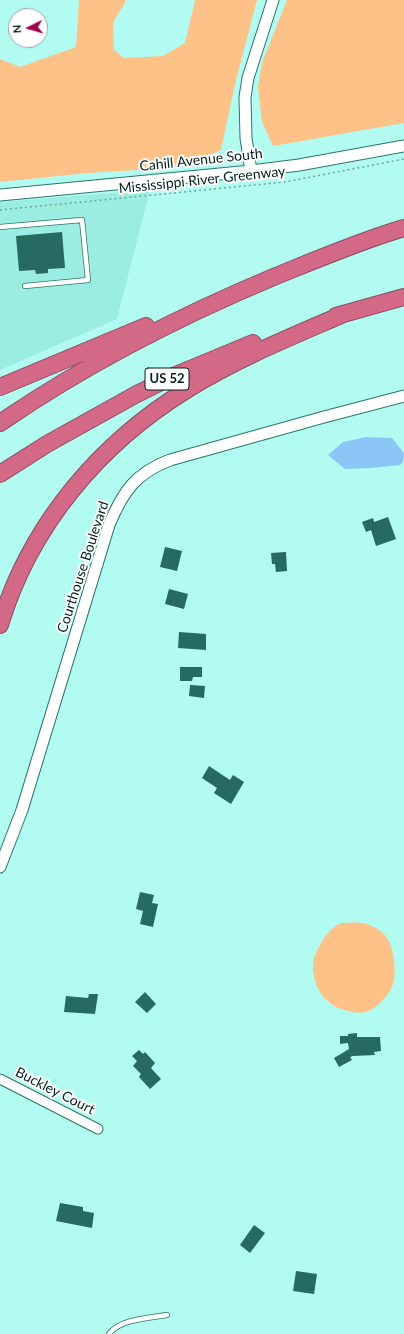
<!DOCTYPE html>
<style>
body{margin:0}
#map{position:relative;width:404px;height:1334px;overflow:hidden;background:#b2fbf0;font-family:Lato,sans-serif}
canvas{display:block}
.north{position:absolute;left:8px;top:8px;width:40px;height:40px;box-sizing:border-box;background:#fff;border:1px solid #9aa6a5;border-radius:50%;rotate:265deg;font-size:11px;font-weight:700;line-height:16px;text-align:center;color:#02211d}
.north::after{content:'';display:block;margin:auto;width:14px;height:18px;background:#9e034a;clip-path:polygon(50% 0,100% 100%,50% 72%,0 100%)}
</style>
<div id="map">
<canvas width="404" height="1334"></canvas>
<div class="north">N</div>
</div>
<script>
const context = document.querySelector('canvas').getContext('2d');
context.lineJoin = 'round';
function fillPath(path, color) { context.fillStyle = color; context.fill(path, 'evenodd'); }
function trace(path, color, width, dash) { context.strokeStyle = color; context.lineWidth = width; context.lineCap = dash ? 'butt' : 'round'; context.setLineDash(dash || []); context.stroke(path); }
function write(font, color, halo, rows, align = 'center') {
  context.font = font + ' Lato,sans-serif'; context.lineWidth = 4; context.setLineDash([]); context.textBaseline = 'middle'; context.strokeStyle = halo; context.fillStyle = color; for (const [text, x, y, turn = 0] of rows) {
    context.save(); context.translate(x, y); context.rotate((+turn || 0) * Math.PI / 180); context.textAlign = isNaN(turn) ? turn : align; if (halo) context.strokeText(text, 0, 0); context.fillText(text, 0, 0); context.restore();
  }
}
fillPath(new Path2D(`
 M150 190 117 319 0 370V202Z`), '#9cede1');
fillPath(new Path2D(`
 M79 0H125V3L113 22 114 50 124 58 163 56 185 43 195 0H257L235 84 221 150 190 163 152 169 88 173 0 182V59L20 67 76 47Z
 M287 0H404V123L273 146 262 122 258 87 262 63Z
 M341 923C350 923 360 921 369 925 373 926 381 931 384 934 394 945 397 971 393 984 391 991 386 997 381 1002 371 1012 362 1015 348 1011 341 1009 334 1007 329 1002 318 994 312 977 313 964 313 958 316 952 319 947 324 937 331 927 341 923Z`), '#fec188');
fillPath(new Path2D(`
 M366 437 392 438 404 453 403 462 400 465 370 468 345 469 328 455 343 442Z`), '#8bc6f6');
fillPath(new Path2D(`
 M62 232 65 268 48 269V273L36 274 35 270 19 271 16 236Z
 M388 517 396 539 376 546 371 530 366 532 362 522 373 518 374 522Z
 M165 547 182 551 177 571 160 567Z
 M286 552 287 571 276 572 275 564H272L271 553Z
 M169 589 188 594 184 609 165 604Z
 M179 632 206 634V650L178 648Z
 M180 667H202V677H193L192 681H180Z
 M190 685 205 686 204 698 189 696Z
 M209 766 230 780 233 775 244 782 231 804 214 793 217 788 202 778Z
 M140 892 154 895 152 903 158 904 153 927 140 924 143 911 136 909Z
 M145 992 156 1004 147 1013 135 1002Z
 M89 994H98L95 1014 64 1012 66 996 88 998Z
 M357 1033V1037H380L381 1051 374 1052 375 1055 353 1056 350 1057 352 1060 339 1067 334 1058 349 1049 348 1043 340 1044V1036H348V1034Z
 M139 1050 143 1054 145 1052 155 1063 151 1068 161 1079 150 1089 139 1077 141 1074 133 1066 137 1061 132 1056Z
 M60 1203 83 1207V1211L94 1213 92 1228 56 1221Z
 M254 1225 265 1233 250 1253 240 1245Z
 M296 1271 317 1274 314 1294 293 1291Z`), '#266a61');
const service = new Path2D(`
 M0 227 82 220 88 280 25 286
 M109 1334C120 1319 149 1318 167 1315`);
const minor = new Path2D(`
 M0 1079 98 1129`);
const tertiary = new Path2D(`
 M251 171 246 138 245 97 248 78 273 0
 M0 195 251 171 299 165 404 146
 M0 867 22 810 109 525C123 491 136 473 170 460L324 417 404 396`);
const motorway = new Path2D(`
 M336 316 404 297
 M0 387 146 326
 M0 423C86 364 180 316 276 276 318 259 360 241 404 228
 M0 474 47 444 135 395 171 377 253 343
 M0 625C30 525 100 443 188 389 238 358 293 336 346 313`);
trace(service, '#2b756c', 6);
trace(minor, '#2b756c', 11);
trace(tertiary, '#2b756c', 13);
trace(motorway, '#8a4f62', 18);
trace(new Path2D(`
 M0 210 285 182 404 159`), '#6ba39b', 1.5, [2, 3]);
trace(service, '#fff', 4.5);
trace(minor, '#fff', 9);
trace(tertiary, '#fff', 11);
trace(motorway, '#d46887', 16);
for (const [x, y, w] of [
 [167,379,44]
]) { const box = new Path2D(); box.roundRect(x - w / 2, y - 11, w, 22, 3); context.fillStyle = '#fff'; context.fill(box); trace(box, '#02211d', 1); }
write('bold 13px', '#02211d', null, [
 ["US 52",167,379]
]);
write('14px', '#02211d', '#fff', [
 ["Cahill Avenue South",201,160,-6],
 ["Mississippi River Greenway",202,180,-6],
 ["Courthouse Boulevard",83,567,-72],
 ["Buckley Court",55,1091,27]
]);
</script>
